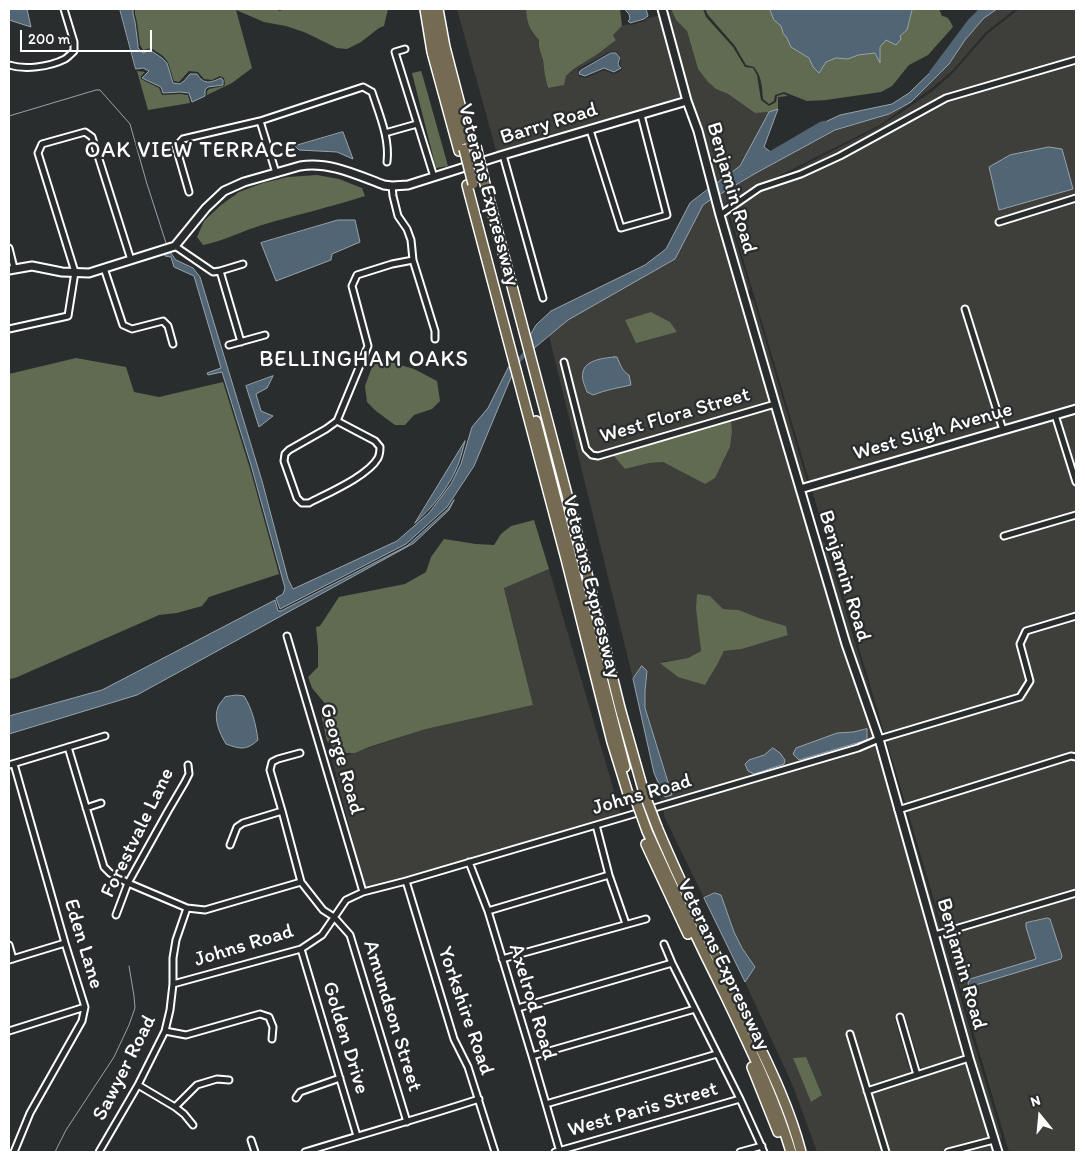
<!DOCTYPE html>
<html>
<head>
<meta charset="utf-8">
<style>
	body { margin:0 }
	#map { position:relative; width:1085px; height:1161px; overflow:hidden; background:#2a2d2e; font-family:Itim,sans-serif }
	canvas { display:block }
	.frame { position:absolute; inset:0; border:10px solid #fff; pointer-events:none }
	.north { position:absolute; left:1015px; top:1091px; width:50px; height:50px; -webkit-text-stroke:4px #2a2d2e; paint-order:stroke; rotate:343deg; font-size:14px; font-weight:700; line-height:20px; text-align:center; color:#fff }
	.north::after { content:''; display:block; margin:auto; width:18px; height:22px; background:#fff; clip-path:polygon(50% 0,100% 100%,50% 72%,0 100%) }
	.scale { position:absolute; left:20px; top:30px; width:132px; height:22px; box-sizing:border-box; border:2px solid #fff; border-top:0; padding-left:6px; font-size:15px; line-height:18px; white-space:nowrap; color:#fff; -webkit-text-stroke:4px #2a2d2e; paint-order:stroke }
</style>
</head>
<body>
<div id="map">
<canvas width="1085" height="1161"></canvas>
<div class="frame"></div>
<div class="north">N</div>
<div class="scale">200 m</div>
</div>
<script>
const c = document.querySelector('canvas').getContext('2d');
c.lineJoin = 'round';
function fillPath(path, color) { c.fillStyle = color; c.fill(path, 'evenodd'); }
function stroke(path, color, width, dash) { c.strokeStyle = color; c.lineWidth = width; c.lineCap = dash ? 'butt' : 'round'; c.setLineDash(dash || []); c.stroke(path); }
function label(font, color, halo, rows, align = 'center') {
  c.font = font + ' Itim,sans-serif'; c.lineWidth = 4.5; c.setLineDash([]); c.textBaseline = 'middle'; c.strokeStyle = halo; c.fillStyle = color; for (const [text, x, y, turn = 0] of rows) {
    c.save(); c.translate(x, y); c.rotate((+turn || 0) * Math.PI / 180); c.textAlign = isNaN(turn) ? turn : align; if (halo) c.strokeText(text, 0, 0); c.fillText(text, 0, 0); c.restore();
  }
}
fillPath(new Path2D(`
	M457 9H526L527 17 532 33 539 40V46L542 57 546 81 548 88 563 85 566 76 616 39 613 35 622 26 627 24 631 25 645 21 648 18 661 15 684 99 561 134 497 154ZM611 51 617 52 621 58 620 63 622 69 619 72 614 74 604 70 586 78 578 76V69Z
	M997 9H1015L985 33 953 70 932 88 880 125 765 183 757 186 750 191 726 203 725 205 726 207 721 211 717 196 756 173 835 130 889 114 949 64 965 40 984 18Z
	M1019 9H1076V1152H1009L727 205 881 126 934 90 954 72 987 34Z
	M672 11 676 20 687 31 698 69 708 82 716 89 728 94 755 113 770 112H769L740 166 714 185 665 13Z
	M713 198 772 402 597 453H593L588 448 566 359 562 360 584 450 590 457 597 459 620 452 625 469 649 463 663 462 705 484 723 463 730 447 732 432 731 420 773 407 876 738 860 745 661 803 654 773 665 797 672 794 645 708V691L647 671 642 666 633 679 549 336 568 320 675 259 703 204ZM617 357 620 366 625 373 618 389 604 391 593 395 600 359 603 358ZM710 596 722 609 739 610 759 618 786 626 788 634 742 649 724 651 717 665 705 685 661 662 688 658 701 651 699 630ZM853 732 800 760 794 754 796 748 837 733ZM764 755 784 764 754 774 749 760Z
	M727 213 750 288 747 296 754 301 808 484 801 486 722 216Z
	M816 535 825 543 883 735 880 736 848 643Z
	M549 569 621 815 405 878 365 889 336 774 332 760 426 729 533 705 504 587Z
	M877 743 895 809 966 1057 922 1071 904 1013 894 1016 911 1074 869 1088 851 1031 847 1032 884 1152H817L793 1086 745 982 755 967 742 948 734 932 721 895 715 893 704 898 664 816 663 808 862 750ZM793 1058 822 1094 811 1102Z
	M905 810 941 930 936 932 901 811Z
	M942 935 1002 1138 996 1140 938 937Z
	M967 1062 991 1138 938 1152H889L870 1092Z
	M992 1143 995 1152H957L970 1148Z`), '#3e3e3a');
fillPath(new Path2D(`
	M135 9H275L280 11 283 9H388L384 26 379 28 361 42 347 49 337 48 304 32 286 26 264 22 236 10 252 68 232 83 207 95V91L209 89 224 86 225 84 224 78 220 76 212 80 204 79 198 72 189 71 179 82 174 81 168 62 163 56 151 48 143 50 140 45 137 22 135 14Z
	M526 9H620L622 26 613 35 616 40 599 53 574 69 566 76 564 85 548 88C545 79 544 69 543 60 541 53 538 47 539 40 529 30 527 22 526 9Z
	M671 9H703L706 17 733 47 745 67 753 68 757 75 761 100 769 106 776 102 777 96 784 94 788 96 778 97V109L770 112 755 113 728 94 716 89 708 82 698 69 687 31 676 20Z
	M705 9H939L942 16C949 17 950 21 953 27L928 55 909 65 892 86 881 92 826 100 807 101 784 92 775 95 774 101 769 104 763 99C762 87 762 77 754 67L746 65 735 46 708 15Z
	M137 71 145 72 141 76V79L159 88 162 95 180 94 188 95 190 103 148 110Z
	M421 71 423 77 448 166 436 168 412 73Z
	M317 175 339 179 362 188 365 196C331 207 296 215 262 225 242 231 224 241 203 245L197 237 204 221 221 205 239 192 263 183 288 177Z
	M651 312 670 322 677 332 636 343 625 320Z
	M76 358 126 367 134 392 159 397 223 382 251 472 279 574 209 597 202 606 177 613 159 615 15 678 9 679V374Z
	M380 359 414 369 437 381 440 401 432 409 414 415 405 425H395L376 411 367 402 365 386 372 367Z
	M731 420 732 432 730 447 715 478 705 484 663 462 649 463 625 469 614 456 621 452Z
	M534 520 549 569 504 588 533 705 426 729 369 747 355 753H339L327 741 321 714 327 706 312 688 308 677 318 667V647L316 627 320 626 339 597 405 584 426 572 431 557 444 539 476 544 494 545 501 534 511 526Z
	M697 594 710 596 723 609 739 610 759 618 786 626 788 635 742 649 724 651 717 665 705 685 678 677 660 663 688 658 701 651 696 608Z
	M806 1057 822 1095 811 1102 793 1058Z`), '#616b52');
const water = new Path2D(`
	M9 9H27L31 27 9 20Z
	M120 9H133V14L135 22 138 45V48L143 53 150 50 162 58 167 63 173 83 180 84 184 81 190 74H197C204 85 210 83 221 78L223 80V85L208 87 205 90V96L192 102 189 93 180 92 163 93 161 87 142 78 149 71 143 68 136 69Z
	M627 9H646L648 16 644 19 630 23 628 21 630 19 629 14 626 11Z
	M770 9H911L912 10 907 30 900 36 901 39 896 45 886 40 880 47V63L875 53 858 55 848 59 836 58 826 62 819 73 813 67 809 58 791 47 787 38 783 33 781 26 774 20Z
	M981 9H997L984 18 965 40 949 64 911 102 889 114 835 130 756 173 717 196 714 185 740 166 769 112 778 109 764 147 772 153 823 123 840 115 892 104 909 93 939 64Z
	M611 53H616L620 58C618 62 617 65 621 68L614 72 604 68 585 76 579 74 580 71Z
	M343 132 353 159 337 152 299 150 295 146Z
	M1049 147 1062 149 1073 189 999 210 989 167 1010 155Z
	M710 188 713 198 703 205 675 259 568 320 532 350 528 339 536 325 551 311 645 265 666 249 690 203Z
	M338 220H355L360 242 332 254 331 260 276 281 261 243Z
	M170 252 176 260 193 268 200 277 262 481 288 579 293 589 397 541 429 513 451 484 461 464 472 427 488 408 509 366 512 375 474 466 447 507 406 544 280 609 276 598 283 594 285 588 251 465 222 372 208 375 207 373 221 368 194 276 174 267 171 257 165 256 164 253Z
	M614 357H617C620 364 622 371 629 375L631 385C618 388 605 390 593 395L587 392C585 386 581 379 583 372 585 360 604 358 614 357Z
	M273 376 267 388 256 394 261 411 273 416 259 427 246 386Z
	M465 441C463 449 461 457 458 465 449 487 433 507 415 523Z
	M454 500 449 510 414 543 137 695 9 734V716L102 690 275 600 278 611H281L407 546 448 509Z
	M642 666 647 671 645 691V708L672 795 665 797 654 773 633 679Z
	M237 695 244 696C252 708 256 725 258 740 246 751 240 749 226 744 220 734 213 719 218 707 219 704 223 700 225 697Z
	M867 729V740L799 760 793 754 796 748 837 733 853 732Z
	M773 748 780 753 785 760 784 764 754 774 748 771 745 764 749 760 764 755Z
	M715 893 721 895 734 932 742 948 755 967 745 982 704 898Z
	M1048 918 1050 919 1062 956 1061 959 969 987 968 983 970 979 1036 959 1026 927V923Z`);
fillPath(water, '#526575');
stroke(water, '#97a3ac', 1);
stroke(new Path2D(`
	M9 116 96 90H100L130 124 147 184 166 243
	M55 1152 66 1130 114 1057 129 1025 135 1008 134 996 129 966`), '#97a3ac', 1);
stroke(new Path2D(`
	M931 73 970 21 982 9
	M768 155 821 124 825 123
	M514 366 529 349`), '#526575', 4.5);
const street = new Path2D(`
	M405 49 395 52 434 177
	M9 65C25 70 49 67 65 59 68 57 71 54 74 51V42L64 9
	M260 121 276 173
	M590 130 621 228 667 215 641 115
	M385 133 417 124
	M503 155 543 298
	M392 186 393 196 398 216 407 229 411 240 413 260 435 331V339
	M189 192 176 147 183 139 260 121 363 87 372 92C379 114 390 138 387 162
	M720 215 759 188 801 174 840 156 946 98 1076 60
	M999 222 1076 198
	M175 246 213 272 220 271 243 264
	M9 248 14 268
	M104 268 123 325 132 329 163 321 168 326 173 344
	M220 271 241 342
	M965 309 1003 430
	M9 329 68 316 75 272 38 153 42 144 85 132 92 137 131 260
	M229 345 265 335
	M564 362 586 449 592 455 598 456 775 404
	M1055 415 1076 482
	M337 421 375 441 380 447C380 451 380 454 378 458 368 476 328 493 309 503H302L297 498 284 461 285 454 289 450 326 429Z
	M337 421 368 346 352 286 357 275 392 264 413 260
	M1004 536 1076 515
	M287 636 363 892
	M68 747 104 867 110 873 128 883 187 908 205 910 301 882
	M300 753 278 759 272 762 270 770 282 811 301 882 323 910 334 917 350 935 407 1122
	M9 765 105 736
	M86 808 101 803
	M898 810 1071 756 1076 757
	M596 825 609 875 626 924
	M230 845 237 827 243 823 282 811
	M469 862 488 911 532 1056 560 1152
	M406 881 454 1039 468 1067 495 1152
	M488 911 609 875
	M116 915 128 883 168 811 185 782 189 774 188 765
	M935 935 1076 893
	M664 944 672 963 740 1099 764 1152
	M9 945 13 959
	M301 949 357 1136
	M502 959 646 919
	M9 960 65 943
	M173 984 301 949 322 935 346 900 363 892 406 881 858 748 879 739 1020 697 1030 681 1020 644 1026 631 1076 616
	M518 1008 672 963
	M900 1017 917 1075
	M9 1031 85 1007
	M165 1031 186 1035 260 1014 269 1017 273 1027 272 1039
	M850 1034 886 1152
	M532 1056 695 1009
	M138 1085 175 1107 184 1114 193 1125
	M867 1091 969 1058
	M296 1098 300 1092 340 1078
	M546 1104 717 1054
	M175 1107 197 1085 217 1079 229 1080
	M251 1140 255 1152
	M14 1152 30 1113 82 1021 85 1007 65 943 14 764
	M99 1152 138 1085 165 1031 170 1010 173 984V958L176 940 187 908
	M305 1152C363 1134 421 1118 479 1099
	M555 1152 740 1099
	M740 1152 762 1146
	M948 1152 994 1140`);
const secondary = new Path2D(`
	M662 9 687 101 698 131 720 215 775 404 846 644 879 739 969 1058 998 1152
	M9 270 32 266 62 272 89 273 175 246 206 208 224 191 244 182 300 166C329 161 357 175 384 185L392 186 408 185 503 155 687 101
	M800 489 1076 409`);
const highway = new Path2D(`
	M425 9 432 52 459 151
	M431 9 438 51 462 140
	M438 9 445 47 471 147
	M484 180 575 525 620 708 644 793
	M467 185 566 559 612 742 629 797
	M536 421 625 767
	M657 827C684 892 716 955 746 1018 767 1062 789 1105 801 1152
	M647 831C672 886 698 941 725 995 750 1048 774 1096 791 1152
	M646 844 688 934
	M752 1067 778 1132`);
stroke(street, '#fff', 9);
stroke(secondary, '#fff', 11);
stroke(highway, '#fff', 12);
stroke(street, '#2a2d2e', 5);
stroke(secondary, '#2a2d2e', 7);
stroke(highway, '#746b52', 9);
const highwayBridge = new Path2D(`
	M476 146 484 180
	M464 149 473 184
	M644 793 657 827
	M634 795 647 831`);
stroke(highwayBridge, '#fff', 12, []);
stroke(highwayBridge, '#746b52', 9);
label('21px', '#fff', '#2a2d2e', [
	["Barry Road",549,124,-17],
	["Benjamin Road",731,188,74],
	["Veterans Expressway",488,195,75],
	["West Flora Street",675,416,-16],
	["West Sligh Avenue",933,432,-16],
	["Benjamin Road",844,576,73],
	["Veterans Expressway",591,587,76],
	["George Road",341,759,74],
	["Johns Road",642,795,-16],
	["Forestvale Lane",138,833,-64],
	["Eden Lane",83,944,73],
	["Johns Road",244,946,-17],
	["Benjamin Road",961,964,74],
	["Veterans Expressway",723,965,64],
	["Axelrod Road",532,1002,73],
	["Yorkshire Road",465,1011,71],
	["Amundson Street",392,1016,73],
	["Golden Drive",345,1038,73],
	["Sawyer Road",125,1068,-63],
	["West Paris Street",643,1110,-16]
]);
c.letterSpacing = '1px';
label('22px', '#fff', '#2a2d2e', [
	["OAK VIEW TERRACE",191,151],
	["BELLINGHAM OAKS",364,360]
]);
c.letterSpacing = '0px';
</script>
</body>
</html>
